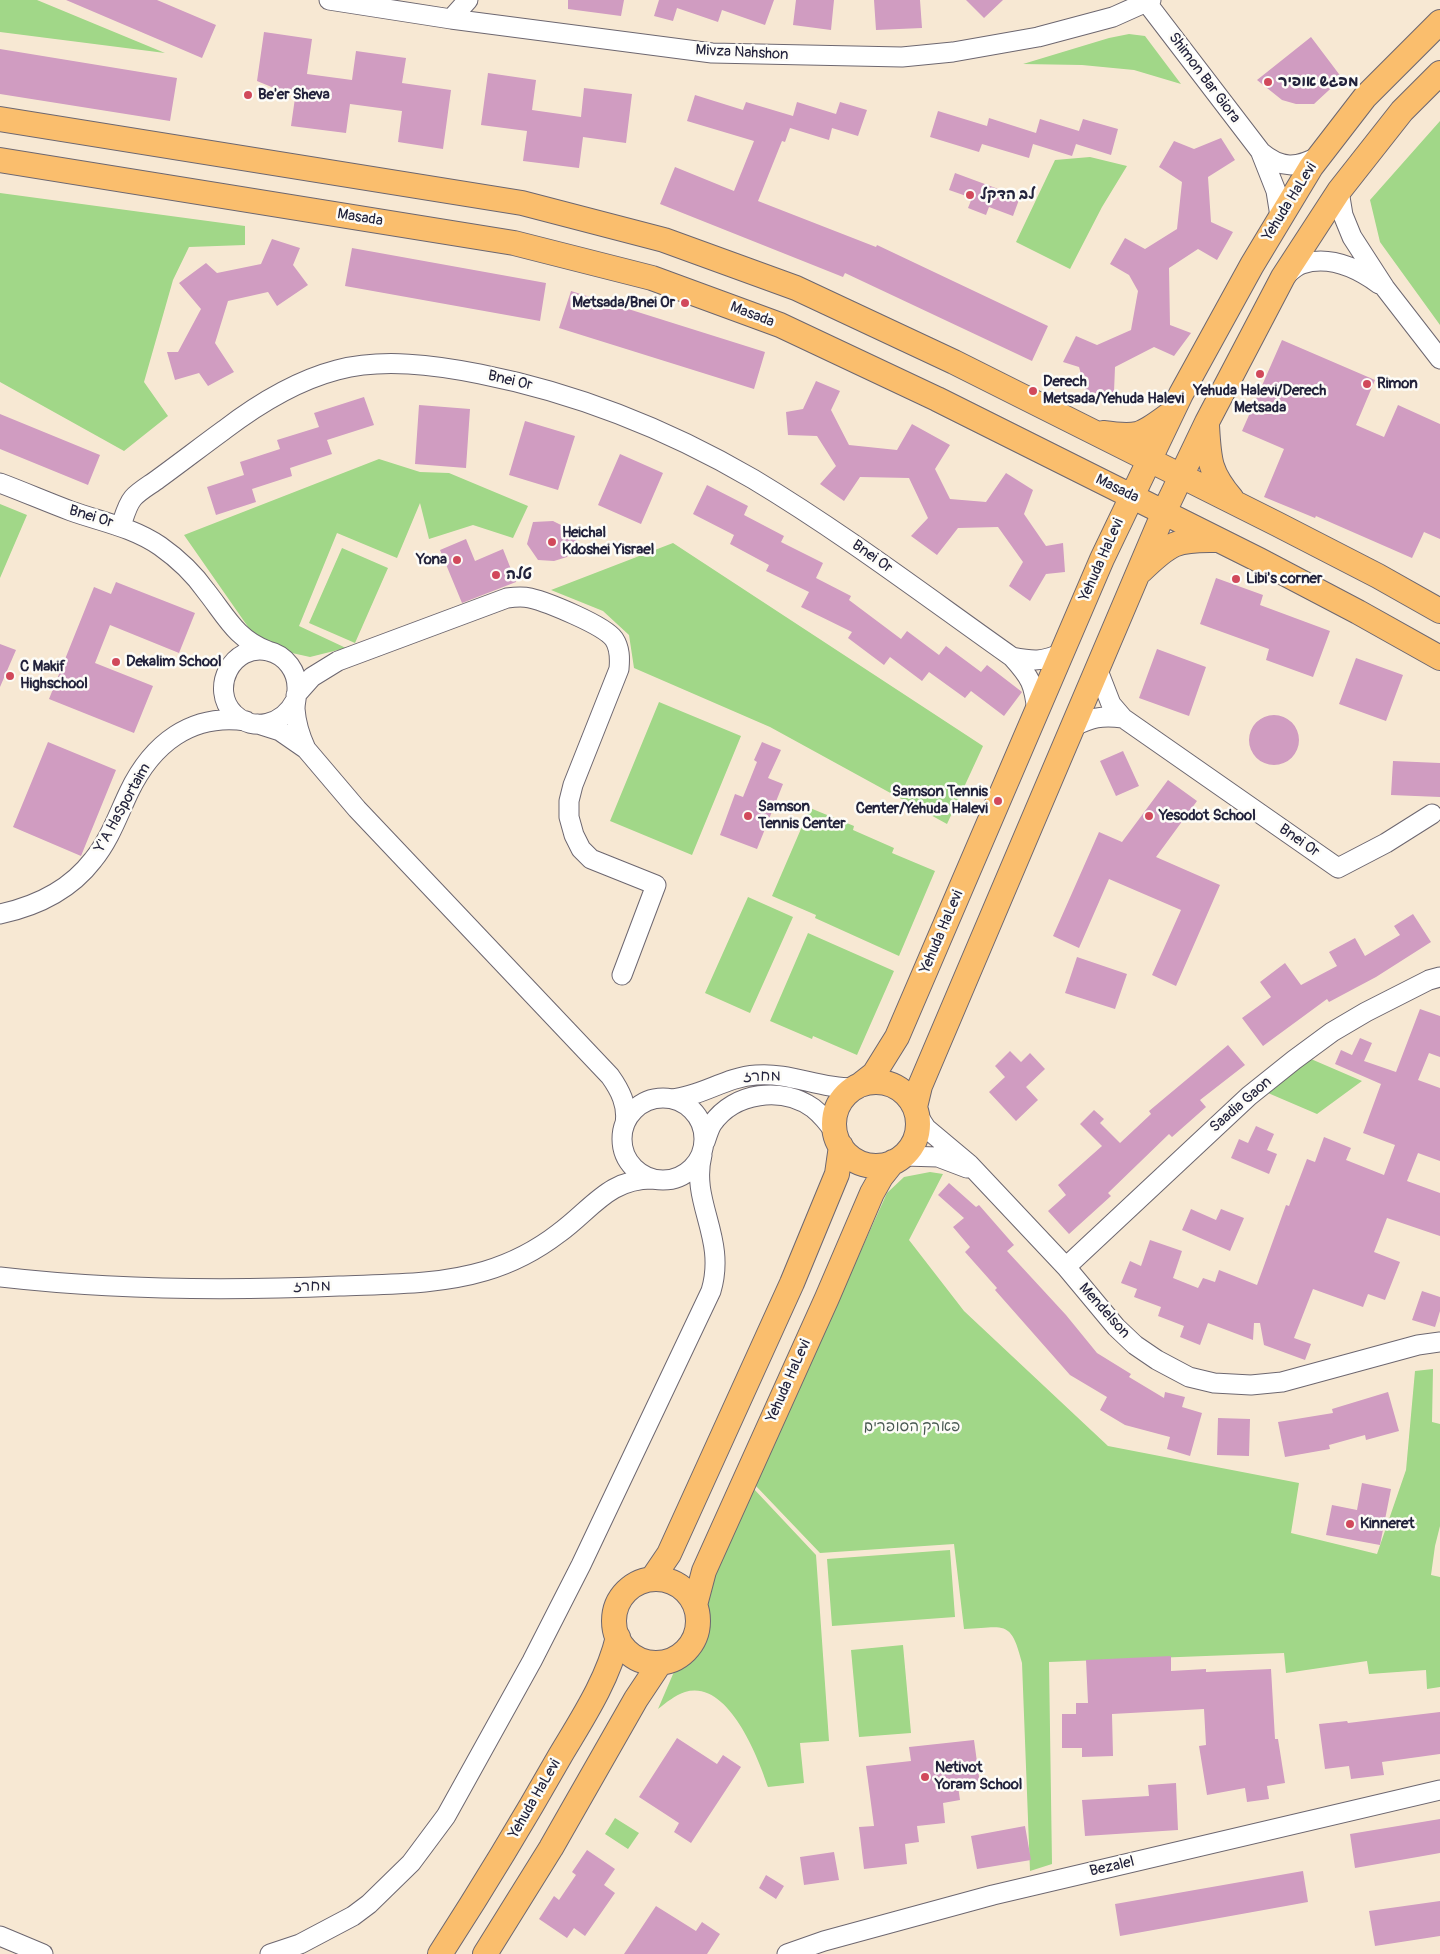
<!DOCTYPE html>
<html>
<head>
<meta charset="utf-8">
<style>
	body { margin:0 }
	canvas { display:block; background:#f7e8d3 }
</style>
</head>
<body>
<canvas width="1440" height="1954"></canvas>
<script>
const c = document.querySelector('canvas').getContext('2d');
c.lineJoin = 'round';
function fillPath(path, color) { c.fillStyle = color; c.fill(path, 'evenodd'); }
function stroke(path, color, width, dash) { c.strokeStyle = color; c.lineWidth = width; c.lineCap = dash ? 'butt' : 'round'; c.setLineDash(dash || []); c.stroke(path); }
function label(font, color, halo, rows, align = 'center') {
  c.font = font + ' Pangolin,"Playpen Sans Hebrew",sans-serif'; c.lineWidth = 5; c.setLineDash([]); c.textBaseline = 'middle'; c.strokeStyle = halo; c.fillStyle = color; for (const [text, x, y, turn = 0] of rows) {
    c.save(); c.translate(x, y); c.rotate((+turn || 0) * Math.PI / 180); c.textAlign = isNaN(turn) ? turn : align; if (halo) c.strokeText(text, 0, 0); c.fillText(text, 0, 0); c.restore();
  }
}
fillPath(new Path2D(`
	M0 0H37L165 53 0 32Z
	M1129 34 1145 36 1181 84 1134 70 1082 65 1023 64 1109 38Z
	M1440 121V325L1380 242 1370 200Z
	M1090 157 1127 166 1102 207 1070 269 1016 242 1055 160Z
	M0 193 245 226V245L189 247 173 280 144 382 168 416 124 451 0 382Z
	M379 459 420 472 449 473 528 506 513 538 473 525 429 539 420 503 397 558 337 533 299 626 346 648 310 657 283 651 253 634 184 535Z
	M0 504 27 515 0 578Z
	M673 543 983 746 947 824 770 727 634 668 629 635 603 611 551 590Z
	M342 548 388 568 355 643 309 623Z
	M659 702 741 736 692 855 610 821Z
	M810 808 854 826 853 830 894 848 892 853 935 871 899 956 815 918 816 915 772 896Z
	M748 897 793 917 750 1013 705 993Z
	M808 933 894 971 857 1055 813 1036 812 1039 770 1021Z
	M1311 1059 1362 1081 1317 1114 1268 1093Z
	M930 1172 943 1174 909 1240 964 1311 1108 1446 1299 1483 1291 1533 1377 1554 1406 1470 1415 1371 1433 1369 1432 1422 1440 1424V1526L1435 1546 1431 1575 1440 1577V1687L1427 1689 1426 1670 1369 1674 1367 1661 1286 1673 1284 1653 1049 1662 1052 1864 1030 1871 1022 1663C1011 1619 1005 1627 964 1629L954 1544 820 1553 755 1485 887 1193 904 1177Z
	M753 1488 816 1555 829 1741 800 1743 804 1783 768 1787C758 1757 728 1679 685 1692 674 1696 667 1702 658 1709Z
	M950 1550 955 1617 832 1626 827 1559Z
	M903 1645 911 1733 859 1737 851 1650Z
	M615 1818 639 1833 628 1849 605 1834Z`), '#a1d788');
fillPath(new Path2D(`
	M66 0H157L216 25 202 58Z
	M568 0H624L621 16 568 9Z
	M659 0H774L765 25 722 10 718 22 677 8 673 21 654 16Z
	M796 0H834L831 30 793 25Z
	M874 0H920L922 28 876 30Z
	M966 0H1003L984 18Z
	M264 32 312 39 307 74 352 80 356 51 406 58 402 83 451 90 443 149 398 142 402 111 350 104 346 133 291 126 296 91 274 88 257 81Z
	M1311 37 1342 78 1314 104H1296L1282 100 1257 80Z
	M0 49 177 78 170 121 0 94Z
	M488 73 536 80 532 110 581 117 584 88 632 94 626 143 583 137 579 168 523 161 527 131 481 125Z
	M695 95 743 110 746 102 793 116 797 102 836 114 840 102 867 110 858 136 832 128 829 140 790 128 785 142 782 141 758 201 876 247 877 245 1048 326 1032 361 845 273 843 277 660 204 675 167 734 191 754 141 687 121Z
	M938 111 987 126 989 118 1036 133 1040 119 1079 131 1083 119 1118 129 1111 155 1076 144 1072 156 1033 144 1029 158 982 144 979 152 930 137Z
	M1221 138 1235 160 1208 177 1211 222 1233 232 1217 260 1198 249 1169 268 1170 325 1191 333 1174 356 1154 347 1115 367 1114 392 1087 394 1079 367 1063 362 1076 336 1097 345 1131 330 1138 291 1129 275 1110 264 1125 238 1145 249 1177 229 1182 182 1159 167 1174 141 1194 149Z
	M955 173 1020 197 1013 216 989 207 986 215 968 208 972 198 949 190Z
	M272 239 300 248 293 265 308 285 277 306 268 292 228 301 215 343 234 372 208 386 199 373 175 380 167 352H178L201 309 179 283 206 263 217 273 261 264Z
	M352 248 546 283 540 321 345 286Z
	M571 291 765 352 754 389 559 328Z
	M1282 340 1375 380 1356 425 1384 437 1398 405 1440 424V539L1424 532 1412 558 1316 516 1315 518 1264 497 1284 449 1242 431Z
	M816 381 840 391 831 410 849 445 897 450 912 424 950 445 935 469 950 499 986 502 1006 473 1033 490 1024 514 1046 546 1063 543 1065 572 1046 574 1030 601 1009 586 1023 562 998 527 958 528 937 555 911 536 928 518 909 478 860 477 844 501 820 484 836 466 817 436 788 435 786 412 803 409Z
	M364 397 374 425 327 440 332 454 290 468 292 476 252 489 256 502 216 515 207 487 244 475 240 462 280 449 277 440 319 427 314 413Z
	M419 405 470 409 466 468 415 464Z
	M0 414 100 455 88 485 0 449Z
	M525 421 575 436 558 490 509 475Z
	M620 454 663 473 641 524 598 505Z
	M707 485 748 506 744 515 784 536 781 542 823 563 816 578 851 596 849 600 901 639 907 631 939 655 946 646 981 672 987 665 1022 692 1004 716 971 691 965 698 929 672 922 681 890 657 884 665 848 638 852 632 801 607 809 592 766 571 769 565 730 544 734 535 693 514Z
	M553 521 567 528 577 540 567 557 554 561 538 560 527 544 533 522Z
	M466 539 475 561 503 549 516 582 462 603 440 550Z
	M1216 578 1263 595 1260 605 1330 631 1313 677 1266 660 1269 649 1200 624Z
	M116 582 195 613 179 653 110 625 95 663 153 686 134 733 49 699 94 587 111 594Z
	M0 644 16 650 0 687Z
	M1157 649 1206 667 1189 716 1139 698Z
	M1356 658 1403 675 1386 721 1339 704Z
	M1249 740a25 25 0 1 1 50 0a25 25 0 1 1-50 0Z
	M48 742 116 770 81 856 13 827Z
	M762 742 781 750 768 778 783 784 757 849 720 835 735 794 743 797 757 762 754 760Z
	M1123 751 1139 786 1116 796 1100 761Z
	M1393 761 1440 763V797L1391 795Z
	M1168 780 1197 801 1156 857 1220 885 1176 986 1152 975 1181 910 1109 879 1079 948 1053 936 1099 832 1122 842Z
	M1413 914 1431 942 1376 977 1329 1002 1327 999 1263 1046 1242 1018 1271 997 1260 982 1285 963 1301 985 1337 966 1329 952 1355 938 1365 956 1400 935 1394 926Z
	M1077 957 1127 974 1115 1009 1065 993Z
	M1420 1009 1440 1016V1057L1429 1053 1418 1080 1440 1088V1161L1418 1153 1407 1181 1440 1193V1236L1387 1218 1374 1252 1400 1262 1385 1300 1368 1294 1363 1307 1313 1289 1294 1338 1311 1344 1305 1360 1264 1345 1260 1323H1254L1253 1340 1208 1323 1200 1345 1180 1337 1184 1326 1158 1316 1161 1307 1134 1297 1137 1289 1121 1283 1130 1261 1141 1266 1150 1240 1182 1251 1173 1278 1198 1288 1203 1278 1215 1282 1219 1270 1257 1285 1286 1205 1289 1206 1307 1159 1315 1162 1324 1137 1351 1148 1346 1160 1384 1175 1395 1145 1363 1133 1381 1084 1335 1064 1341 1050 1352 1055 1360 1038 1372 1043 1364 1061 1396 1072Z
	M1228 1045 1245 1065 1200 1100 1206 1107 1172 1137 1169 1134 1108 1193 1111 1196 1069 1234 1048 1211 1066 1195 1058 1185 1102 1146 1080 1124 1094 1110 1104 1119 1100 1123 1120 1143 1151 1114 1149 1111Z
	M1010 1051 1021 1062 1030 1053 1045 1069 1026 1087 1038 1100 1016 1121 989 1092 1005 1077 995 1066Z
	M1256 1126 1274 1134 1267 1150 1277 1154 1269 1174 1231 1158 1239 1139 1248 1143Z
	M949 1183 976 1207 979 1205 1014 1245 1007 1251 1066 1315 1097 1353 1131 1374 1129 1377 1164 1398 1165 1392 1185 1397 1182 1407 1202 1413 1190 1456 1167 1449 1170 1437 1125 1425 1100 1410 1107 1397 1070 1375 995 1290 997 1288 965 1252 970 1247 953 1227 964 1218 938 1195Z
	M1191 1209 1216 1220 1221 1209 1244 1218 1230 1251 1182 1230Z
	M1422 1291 1440 1297V1311L1435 1327 1412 1320Z
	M1388 1392 1399 1431 1366 1440 1365 1435 1329 1445 1330 1449 1285 1457 1278 1422 1333 1413 1332 1409Z
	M1218 1418 1250 1419 1249 1456 1217 1455Z
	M1362 1483 1391 1489 1380 1545 1326 1535 1332 1505 1357 1510Z
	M1171 1656V1671L1206 1669V1672L1271 1669 1275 1739H1278L1285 1783 1267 1786 1269 1799 1247 1802 1245 1788 1207 1795 1199 1746 1206 1745 1204 1709 1112 1714 1113 1756 1082 1757V1748H1062V1714H1076V1703H1088L1086 1660Z
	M1440 1712V1754L1382 1762 1384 1775 1351 1779 1349 1766 1325 1769 1319 1724 1347 1721 1348 1723Z
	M677 1738 717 1764 723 1755 741 1767 691 1843 674 1832 679 1823 639 1797Z
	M974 1740 980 1784 958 1786 960 1800 943 1803 945 1823 917 1826 919 1842 905 1844 907 1864 864 1869 859 1827 874 1826 866 1766 911 1761 909 1747Z
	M1176 1783 1178 1830 1085 1836 1082 1800 1149 1796 1148 1785Z
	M1440 1819V1853L1355 1868 1350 1834Z
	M1025 1826 1031 1860 977 1869 971 1836Z
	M587 1850 615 1869 604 1885 615 1893 585 1936 574 1928 567 1938 539 1919 554 1896 559 1900 576 1875 572 1872Z
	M834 1852 839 1880 804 1885 800 1857Z
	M1303 1871 1308 1902 1120 1936 1115 1904Z
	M766 1875 784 1886 776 1899 759 1888Z
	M1440 1901V1936L1375 1946 1369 1911Z
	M656 1906 696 1931 702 1922 720 1934 707 1954H624Z`), '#d09cc1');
const minor = new Path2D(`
	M329 0 451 19 712 53 902 57 953 52 1038 37 1113 17 1151 0
	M1147 3 1261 152C1281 169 1297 168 1319 156
	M451 19 468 0
	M1261 153 1276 191 1280 216
	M1339 191 1343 215 1352 237 1385 288 1440 359
	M1286 275C1291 271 1296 266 1302 264 1330 255 1357 268 1379 284
	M0 483C24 492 47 502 71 511 102 522 132 527 160 546 177 558 194 574 206 591 226 616 236 639 268 651
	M121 526C124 517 127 505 133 498 139 491 150 485 158 479 180 463 202 446 224 430 258 404 295 381 337 370 382 358 435 365 480 374 576 393 669 430 753 479 843 533 927 597 1012 657 1031 678 1034 684 1037 712
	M1012 657C1033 661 1042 662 1062 653
	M1097 668 1111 704 1123 718 1338 868 1386 843 1432 814
	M296 695 312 677 338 661 507 598C514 597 522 596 530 598 547 602 604 625 614 639 620 648 620 658 619 669L573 785 569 801V817L574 835 581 849 591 859 656 885 622 975
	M295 701C283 724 254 733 234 714 209 689 232 643 268 651 286 655 298 672 297 690 297 697 295 702 295 709 296 723 300 736 306 749
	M258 724 280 731 306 749 357 809 610 1076C620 1090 628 1105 625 1124
	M1072 727C1092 718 1100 715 1123 718
	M0 914C37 906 70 890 93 860 110 839 118 815 129 792 152 744 191 713 246 721
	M622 1139a41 41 0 1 1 82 0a41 41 0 1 1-82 0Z
	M672 1099C702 1096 726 1077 756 1075 790 1072 820 1089 854 1088
	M917 1114 926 1128 969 1164 1066 1267 1116 1327 1135 1345 1157 1360 1189 1377 1214 1383 1251 1385 1282 1382 1418 1345 1440 1342
	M705 1142C707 1136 709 1129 712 1124 734 1092 782 1086 813 1108 822 1115 829 1124 836 1134
	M904 1156 938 1157 967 1168
	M1066 1267 1249 1096 1294 1060 1332 1032 1366 1012 1429 980 1440 977
	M0 1277C113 1290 226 1291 339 1286 388 1284 438 1285 485 1271 512 1263 537 1250 559 1233 592 1209 609 1178 654 1179
	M0 1936 43 1954
	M270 1954 300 1944 353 1916 369 1904 411 1863 446 1816 532 1661 581 1565 711 1291C727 1237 690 1203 702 1155
	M787 1954 824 1941 993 1895 1440 1790`);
const major = new Path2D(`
	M0 119 522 203 664 240 796 288 954 362 1277 524 1378 576 1440 611
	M0 160 514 243 652 278 780 325 937 399 1259 560 1358 612 1440 658
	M1207 425C1209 460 1209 472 1232 499
	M1103 433C1140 438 1141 435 1170 414
	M1141 571C1170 543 1176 539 1217 540
	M834 1124a42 42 0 1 1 84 0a42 42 0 1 1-84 0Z
	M860 1085 874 1074 897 1037 1102 559 1181 394 1252 265 1311 167 1365 97 1440 22
	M915 1107 920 1086 1164 512 1207 422 1283 277 1339 191 1402 111 1440 73
	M652 1579 669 1554 792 1283 837 1174 841 1146
	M614 1621a42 42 0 1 1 84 0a42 42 0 1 1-84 0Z
	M695 1605 704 1571 827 1298 872 1193 881 1177 893 1162
	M440 1954C482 1889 522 1823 560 1756 582 1719 608 1680 618 1637
	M485 1954 551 1848 636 1699 660 1663`);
stroke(minor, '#6d6770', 21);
stroke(major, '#6d6770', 26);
stroke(minor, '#fff', 19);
stroke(major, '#fabe6d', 24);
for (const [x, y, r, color] of [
	[1268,82,5,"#d1495b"],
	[248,95,5,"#d1495b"],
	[970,195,5,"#d1495b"],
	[685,303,5,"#d1495b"],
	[1260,374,5,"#d1495b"],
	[1367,384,5,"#d1495b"],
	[1033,391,5,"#d1495b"],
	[552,542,5,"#d1495b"],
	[457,560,5,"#d1495b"],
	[496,575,5,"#d1495b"],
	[1236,579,5,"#d1495b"],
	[116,662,5,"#d1495b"],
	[10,676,5,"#d1495b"],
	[998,801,5,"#d1495b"],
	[748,816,5,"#d1495b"],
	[1149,816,5,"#d1495b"],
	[1350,1524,5,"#d1495b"],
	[925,1777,5,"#d1495b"]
]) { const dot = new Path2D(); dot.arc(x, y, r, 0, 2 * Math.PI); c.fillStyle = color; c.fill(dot); stroke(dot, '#fdfcf7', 2); }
label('15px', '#22223b', '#fdfcf7', [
	["Mivza Nahshon",742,53,3],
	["Shimon Bar Giora",1204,78,53],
	["Yehuda HaLevi",1290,202,-58],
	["Masada",360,218,9],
	["Masada",752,315,21],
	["Bnei Or",510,381,13],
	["Masada",1117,489,26],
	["Bnei Or",91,517,17],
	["Bnei Or",872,557,35],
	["Yehuda HaLevi",1102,560,-66],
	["Y'A HaSportaim",123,808,-61],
	["Bnei Or",1299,841,35],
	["Yehuda HaLevi",942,932,-67],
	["מחרז",762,1077,-2],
	["Saadia Gaon",1241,1105,-41],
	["מחרז",312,1287,-2],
	["Mendelson",1104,1311,48],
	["Yehuda HaLevi",789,1381,-66],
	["Yehuda HaLevi",535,1799,-60],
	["Bezalel",1112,1867,-13]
]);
label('bold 15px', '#22223b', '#fdfcf7', [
	["מפגש אופיר",1278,82],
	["Be'er Sheva",258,95],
	["לב הדקל",980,195],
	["Metsada/Bnei Or",675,303,"right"],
	["Derech",1043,382],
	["Metsada/Yehuda Halevi",1043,399],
	["Rimon",1377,384],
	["Yehuda Halevi/Derech",1260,391,"center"],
	["Metsada",1260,408,"center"],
	["Heichal",562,533],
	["Kdoshei Yisrael",562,550],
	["Yona",447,560,"right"],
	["טלה",506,575],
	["Libi's corner",1246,579],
	["Dekalim School",126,662],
	["C Makif",20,667],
	["Highschool",20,684],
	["Samson Tennis",988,792,"right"],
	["Center/Yehuda Halevi",988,809,"right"],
	["Samson",758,807],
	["Tennis Center",758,824],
	["Yesodot School",1159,816],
	["Kinneret",1360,1524],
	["Netivot",935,1768],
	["Yoram School",935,1785]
], 'left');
label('15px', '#485852', '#fdfcf7', [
	["פארק הסופרים",912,1427]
]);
</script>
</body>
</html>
